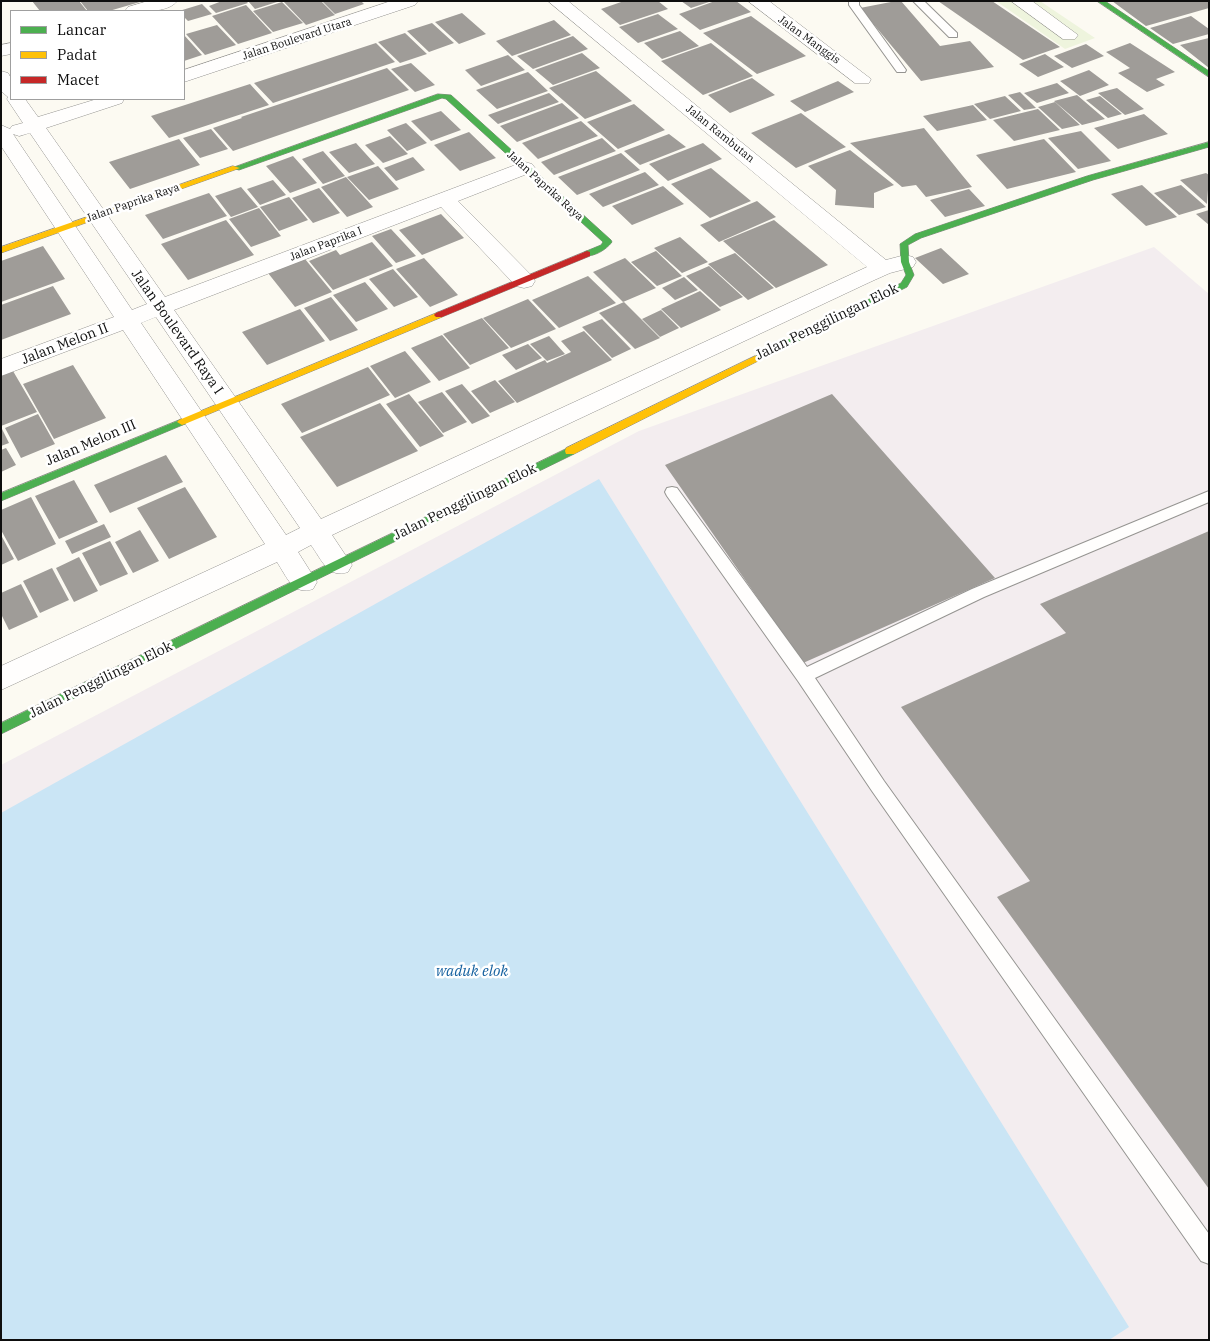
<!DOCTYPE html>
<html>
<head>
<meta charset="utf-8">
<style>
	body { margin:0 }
	#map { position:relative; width:1210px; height:1341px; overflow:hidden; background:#fcfaf2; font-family:"IBM Plex Serif",serif }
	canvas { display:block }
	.frame { position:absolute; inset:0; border:2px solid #0e0e0e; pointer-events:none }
	.legend { position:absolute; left:10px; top:10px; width:175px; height:90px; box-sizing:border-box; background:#fff; border:1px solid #9f9f9f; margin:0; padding:6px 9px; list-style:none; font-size:15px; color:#0e0e0e }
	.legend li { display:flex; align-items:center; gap:10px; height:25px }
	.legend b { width:25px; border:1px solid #9f9f9f }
</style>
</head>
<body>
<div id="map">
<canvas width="1210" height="1341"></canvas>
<div class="frame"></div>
<ul class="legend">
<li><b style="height:6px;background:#4caf50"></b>Lancar</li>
<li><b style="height:6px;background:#ffc107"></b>Padat</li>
<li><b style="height:6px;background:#c62828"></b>Macet</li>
</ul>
</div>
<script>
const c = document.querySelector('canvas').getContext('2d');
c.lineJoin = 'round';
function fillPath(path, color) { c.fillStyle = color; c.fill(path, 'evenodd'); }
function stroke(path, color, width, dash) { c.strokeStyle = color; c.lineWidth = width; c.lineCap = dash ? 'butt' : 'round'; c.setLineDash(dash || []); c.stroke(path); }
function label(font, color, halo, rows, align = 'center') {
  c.font = font + ' "IBM Plex Serif",serif'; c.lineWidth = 5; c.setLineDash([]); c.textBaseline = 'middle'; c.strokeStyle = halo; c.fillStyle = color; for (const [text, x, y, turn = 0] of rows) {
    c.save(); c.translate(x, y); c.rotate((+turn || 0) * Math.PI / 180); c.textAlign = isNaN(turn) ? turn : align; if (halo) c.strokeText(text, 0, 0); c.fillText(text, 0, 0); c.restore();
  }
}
fillPath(new Path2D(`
	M1154 247 1209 294V1340H1V765L639 431Z`), '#f3edef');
fillPath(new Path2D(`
	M996 1H1040L1095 38 1065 49Z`), '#eef4dd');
fillPath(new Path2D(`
	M599 479 1129 1327 1109 1340H1V813Z`), '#cae5f5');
fillPath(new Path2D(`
	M32 1H79L87 11H40Z
	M80 1H140V2L109 11H88Z
	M222 1H246L248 3 216 13 209 6Z
	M248 1H277V2L255 9Z
	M283 1H321L335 15 306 25Z
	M322 1H361L364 4 335 14Z
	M624 1H658L668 9 620 25 601 9Z
	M681 1H709V2L691 8Z
	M715 1H736L751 12 700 30 679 14Z
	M896 1H901L940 46 970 41 994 67 921 81 860 8Z
	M938 1H992L1060 47 1023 60Z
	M1112 1H1209V8L1146 26Z
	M282 2 303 23 273 32 253 11Z
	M202 4 212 14 188 21 184 17V11H179Z
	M246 5 272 33 238 44 212 16Z
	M462 13 486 34 459 44 435 22Z
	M658 14 678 29 638 43 619 27Z
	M751 16 806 56 757 74 703 33Z
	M1191 16 1209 29V34L1173 44 1150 28Z
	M554 20 571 35 512 56 496 41Z
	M432 23 454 43 429 52 407 31Z
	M217 25 236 45 205 55 186 34Z
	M680 31 699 46 662 59 644 43Z
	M405 33 427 54 400 63 378 42Z
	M184 35 202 55 184 61Z
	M573 36 588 49 533 69 517 56Z
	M1209 38V68L1180 45Z
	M376 43 395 62 273 103 254 83Z
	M711 43 753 76 703 95 661 61Z
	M1130 43 1175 72 1156 79 1165 85 1147 92 1118 73 1130 68 1106 52Z
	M1086 44 1104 56 1072 68 1054 56Z
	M582 53 600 68 553 85 535 70Z
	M1045 54 1064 67 1038 77 1019 64Z
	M508 55 525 70 481 86 465 70Z
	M411 63 435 85 415 92 391 69Z
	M387 68 409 90 233 151 213 128 242 118 241 117Z
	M1089 70 1109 85 1080 96 1060 81Z
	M596 71 632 101 585 119 549 88Z
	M528 72 548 91 497 109 476 90Z
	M752 78 775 95 730 113 708 95Z
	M838 81 854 92 805 112 790 101Z
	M1057 83 1069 93 1037 103 1024 93Z
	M250 84 269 105 169 138 151 116Z
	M1117 88 1144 109 1125 115 1098 93Z
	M1020 92 1036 108 1024 110 1008 95Z
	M549 93 559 102 498 124 488 115Z
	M1077 95 1105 119 1082 125 1054 101Z
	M1005 96 1021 111 990 119 974 104Z
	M1100 96 1122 114 1108 118 1086 100Z
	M1055 102 1080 125 1062 129 1038 107Z
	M562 103 579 118 517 142 500 126Z
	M634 104 665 130 618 149 587 122Z
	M973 105 987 120 937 131 923 116Z
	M1038 109 1060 130 1014 141 993 120Z
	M441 111 461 130 431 141 411 121Z
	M801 113 846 147 796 168 751 133Z
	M1144 114 1168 134 1118 149 1094 128Z
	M581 121 598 136 538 159 522 143Z
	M406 123 427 143 407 151 387 130Z
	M924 128 962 175 972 187 926 197 916 185 902 187 850 143Z
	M211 129 228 149 200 158 183 138Z
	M1081 131 1111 161 1078 169 1048 138Z
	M469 132 496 158 460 171 434 145Z
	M669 134 686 147 640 165 624 151Z
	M390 136 408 154 383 163 365 145Z
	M602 138 616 151 554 175 541 162Z
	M179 139 200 165 130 189 109 162Z
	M1044 139 1076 172 1007 189 976 155Z
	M356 143 375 164 349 173 329 152Z
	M703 143 722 159 668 181 649 164Z
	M850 150 894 185 874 193V208L835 205 836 190 808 166Z
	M323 151 345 176 323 184 302 159Z
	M621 153 640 170 577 195 558 177Z
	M293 156 317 183 290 193 266 166Z
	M413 157 425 170 396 181 384 168Z
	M378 166 399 189 369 200 347 177Z
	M711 168 751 201 710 218 671 184Z
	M645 172 659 185 603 207 589 194Z
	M1206 173 1209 175 1207 204 1180 180Z
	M346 177 373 207 347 217 321 187Z
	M273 180 286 195 260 205 247 189Z
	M1142 185 1177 217 1146 226 1111 194Z
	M1181 185 1206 207 1179 215 1154 193Z
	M663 186 684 204 632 225 612 206Z
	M241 187 258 207 231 217 215 196Z
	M319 188 340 213 313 223 292 198Z
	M969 189 985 206 945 217 930 200Z
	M209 193 227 216 163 239 145 215Z
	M289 197 308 220 279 231 260 207Z
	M757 201 776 217 719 242 700 225Z
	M259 208 281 236 251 247 229 219Z
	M1209 210V225L1196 214Z
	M441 214 464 238 422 255 399 230Z
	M226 220 254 255 188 280 161 244Z
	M774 220 828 265 776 288 723 241Z
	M391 229 416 256 396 263 372 236Z
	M680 237 708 262 682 273 654 248Z
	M372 242 393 266 333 290 309 261 336 250 340 255Z
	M43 246 65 279 1 302V261Z
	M941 248 969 274 943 284 915 258Z
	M656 251 682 276 657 286 631 262Z
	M735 253 774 288 748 300 708 264Z
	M424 258 458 295 430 307 396 269Z
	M625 258 656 288 623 302 593 272Z
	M305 259 332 292 295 307 268 273Z
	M709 266 743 297 720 307 686 276Z
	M393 269 418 297 394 307 369 279Z
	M588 276 616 303 559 328 532 300Z
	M684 277 698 290 675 300 662 288Z
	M365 282 388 309 356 322 333 295Z
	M53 286 71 314 1 340V305Z
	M700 291 721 310 681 328 661 309Z
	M331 297 358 330 330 341 304 308Z
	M528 299 556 329 511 348 483 318Z
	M624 302 660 338 635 349 599 313Z
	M300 309 325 341 267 365 242 332Z
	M661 310 679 328 660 337 642 319Z
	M482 318 509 348 470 365 443 334Z
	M602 319 631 349 612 358 582 327Z
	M584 331 612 360 517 403 498 381 545 360 547 363 571 352 561 341Z
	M442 335 470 368 439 381 411 348Z
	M549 336 565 354 547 361 530 344Z
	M528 344 542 358 516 370 502 355Z
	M405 351 431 382 395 398 370 366Z
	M73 365 106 418 54 439 23 384Z
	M368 367 390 395 302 433 281 404Z
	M13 371 37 412 1 426V376Z
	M495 380 515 402 490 413 471 391Z
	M462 384 490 416 472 424 445 391Z
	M442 392 467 422 443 433 418 402Z
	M409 394 444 436 420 447 386 404Z
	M832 394 995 578 803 663 665 465Z
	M380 403 418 451 337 487 300 437Z
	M38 414 55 444 21 458 5 428Z
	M1 427 9 443 1 446Z
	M6 448 16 465 1 472V450Z
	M166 455 183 482 110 513 94 485Z
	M74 480 98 522 59 539 35 496Z
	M185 487 217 537 169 559 137 508Z
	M31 497 56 544 18 561 1 530V510Z
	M104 524 111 537 72 554 65 541Z
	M140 530 159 561 133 573 115 542Z
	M1209 531V1189L997 897 1030 881 901 707 1066 633 1040 604Z
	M1 535 14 559 1 565Z
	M110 541 128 574 100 586 82 553Z
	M79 557 98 591 74 602 56 568Z
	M52 568 69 600 40 613 23 581Z
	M21 584 38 617 9 630 1 614V593Z`), '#9f9c98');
const lane = new Path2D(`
	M849 1H859V5L906 70 905 72H897L849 5Z
	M913 1H924L957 33V37H949Z
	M672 487 677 488 807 667 972 589 1209 491V502L984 597 815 678 884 781 1209 1234V1264L1201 1261 872 791 798 681 667 496 665 492 667 488Z`);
const street = new Path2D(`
	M148 1H177C169 13 138 12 125 11L128 7Z
	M391 1H418L415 5 184 82V70Z
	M548 1H568L886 260 905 255 913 257 916 262 913 267 890 273 870 282 332 535 352 565 348 572C328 579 322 560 311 545L298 552 317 582 313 589C293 596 287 577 277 562L1 690V666L265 544 123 330 1 376V359L114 317 1 146V125L10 129 12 126 23 123 7 99 8 97 1 91V71L8 73 11 78V99H25L38 117 97 99H124L122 103 46 128 165 297 518 164 525 162 532 164 535 168 532 172 458 201 532 276 535 281 532 286 524 288 516 286 441 207 174 310 321 519 867 267ZM30 133 147 304 132 310 13 134 19 136ZM156 317 300 528 286 535 141 323Z
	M748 1H769L871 79 869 83H855Z
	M1011 1H1032L1078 35 1075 39H1063Z
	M11 43V54L1 56V45Z`);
const fast = new Path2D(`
	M1097 1H1105L1209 71V77Z
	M438 94 451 95 611 240 612 242C606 250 594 257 584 256V252L601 245 603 242 446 99 442 98 239 170 232 168Z
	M1209 142V147L1093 180 921 238 908 245 909 262 914 275 907 287 758 361H752L750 359 901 283 906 275 901 262 900 244 915 234 1087 176Z
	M182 419 187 422 185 424 1 501V493Z
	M570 447 574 448 575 451 574 454 1 734V723Z`);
const slow = new Path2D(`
	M233 166 240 168 1 253V247Z
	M439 312 444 315 442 317 185 424 182 425 177 422 179 420Z
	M755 356 758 357V361L574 454H566L565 451 566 448Z`);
const jam = new Path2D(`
	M587 251 590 252V256L442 317H436L434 315 436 313Z`);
stroke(lane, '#959491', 2);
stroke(street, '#959491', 1);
stroke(fast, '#8c8b87', 1);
stroke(slow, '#8c8b87', 1);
stroke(jam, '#8c8b87', 1);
fillPath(lane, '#fffefd');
fillPath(street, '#fffefd');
fillPath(fast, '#4caf50');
fillPath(slow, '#ffc107');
fillPath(jam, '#c62828');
label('11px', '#0e0e0e', '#fff', [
	["Jalan Boulevard Utara",297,39,-18],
	["Jalan Manggis",809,40,36],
	["Jalan Rambutan",720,134,39],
	["Jalan Paprika Raya",545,186,42],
	["Jalan Paprika Raya",133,203,-19],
	["Jalan Paprika I",326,244,-21]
]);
label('14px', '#0e0e0e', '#fff', [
	["Jalan Penggilingan Elok",827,322,-26],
	["Jalan Boulevard Raya I",177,332,55],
	["Jalan Melon II",65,344,-21],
	["Jalan Melon III",91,443,-23],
	["Jalan Penggilingan Elok",465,502,-26],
	["Jalan Penggilingan Elok",101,680,-26]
]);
label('italic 15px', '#1762a0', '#fff', [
	["waduk elok",472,972]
]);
</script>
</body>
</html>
